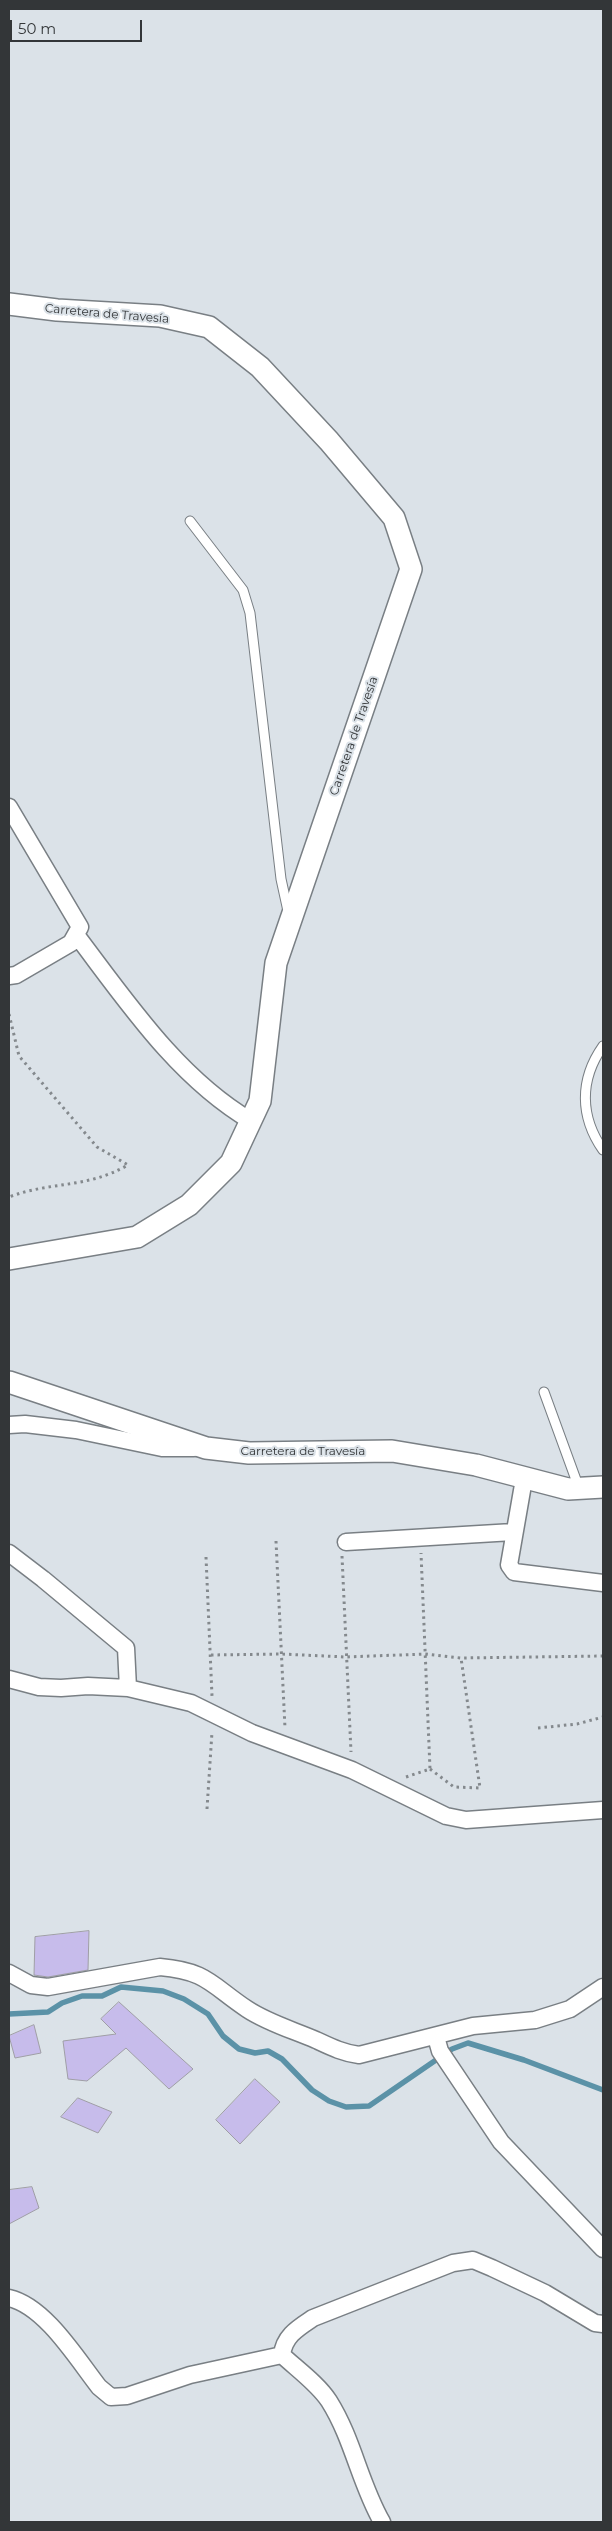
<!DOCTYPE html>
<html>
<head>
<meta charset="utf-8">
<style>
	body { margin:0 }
	#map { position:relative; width:612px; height:2531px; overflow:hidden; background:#dbe2e8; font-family:Montserrat,sans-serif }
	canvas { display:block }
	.frame { position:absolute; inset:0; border:10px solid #333638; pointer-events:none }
	.scale { position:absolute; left:10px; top:20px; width:132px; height:22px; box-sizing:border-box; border:2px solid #333638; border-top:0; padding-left:6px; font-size:15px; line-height:18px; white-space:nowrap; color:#333638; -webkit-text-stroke:4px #dbe2e8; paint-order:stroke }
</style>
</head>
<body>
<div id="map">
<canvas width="612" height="2531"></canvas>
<div class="frame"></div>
<div class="scale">50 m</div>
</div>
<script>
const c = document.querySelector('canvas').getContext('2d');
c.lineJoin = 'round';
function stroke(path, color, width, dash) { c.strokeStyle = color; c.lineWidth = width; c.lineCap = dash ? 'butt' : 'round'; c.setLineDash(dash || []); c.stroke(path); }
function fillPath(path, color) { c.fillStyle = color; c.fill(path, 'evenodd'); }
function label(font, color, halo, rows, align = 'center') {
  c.font = font + ' Montserrat,sans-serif'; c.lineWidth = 4; c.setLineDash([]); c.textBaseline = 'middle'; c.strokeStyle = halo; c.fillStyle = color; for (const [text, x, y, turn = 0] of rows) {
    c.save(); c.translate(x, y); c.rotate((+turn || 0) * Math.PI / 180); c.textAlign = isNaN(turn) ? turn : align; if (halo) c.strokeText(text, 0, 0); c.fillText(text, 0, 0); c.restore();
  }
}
stroke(new Path2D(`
	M9 2014 48 2012 62 2003 82 1996H102L121 1987 163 1991 184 1999 208 2014 223 2036 239 2049 255 2053 268 2051 282 2059 312 2090 329 2101 346 2107 369 2106 452 2049 468 2043 524 2060 603 2090`), '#5b92a7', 5.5);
const building = new Path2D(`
	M89 1931 88 1970 48 1977 34 1975 35 1937Z
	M119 2002 193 2069 169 2089 126 2048 87 2081 68 2079 63 2041 116 2034 101 2019Z
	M34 2025 41 2053 15 2058 9 2036Z
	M255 2079 280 2102 240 2144 216 2120Z
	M78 2098 112 2112 98 2133 61 2117Z
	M32 2187 39 2208 9 2224V2190Z`);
fillPath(building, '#c7bceb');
stroke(building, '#9f9ea5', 1);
const service = new Path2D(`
	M190 521 243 590 250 613 281 879 288 911
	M603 1046C579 1080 580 1117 603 1150
	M544 1392 579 1488`);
const minor = new Path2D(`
	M9 807 80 927 71 943 16 975 9 976
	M77 936C127 1002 178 1078 251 1121
	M9 1425 25 1424 76 1430 162 1448H194
	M524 1479 509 1565 514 1572 603 1583
	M346 1542 513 1532
	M9 1553 43 1579 126 1648 128 1688
	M9 1679 39 1687 61 1688 88 1686 128 1688 191 1703 252 1733 352 1770 446 1816 466 1820 603 1810
	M9 1973 31 1985 48 1987 160 1967C207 1971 211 1985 247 2009 268 2023 293 2030 316 2040 331 2047 343 2053 359 2055L473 2026 535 2020 570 2009 603 1987
	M436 2037 440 2051 501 2142 603 2249
	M9 2298C45 2306 77 2359 99 2387L111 2397 127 2396 190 2375 282 2355
	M382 2522C360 2484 353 2439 329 2401 318 2384 297 2369 282 2355 284 2336 298 2328 313 2318L453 2263 473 2260 492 2268 545 2293 595 2323 603 2324`);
const tertiary = new Path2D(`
	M9 304 57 310 160 316 209 327 260 367 329 441 394 518 411 569 276 963 260 1101 231 1163 189 1205 137 1237 9 1259
	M9 1382 206 1448 249 1453 392 1451 476 1465 568 1489 603 1487`);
stroke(service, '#797f84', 11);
stroke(minor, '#797f84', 19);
stroke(tertiary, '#797f84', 24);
stroke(new Path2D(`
	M9 1014 19 1056 97 1147 128 1165C86 1189 51 1181 9 1197
	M276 1541 285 1728
	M342 1556 351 1752
	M206 1557 212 1696
	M211 1655 281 1654 346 1657 425 1654 461 1658 603 1656
	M538 1728 577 1724 603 1717
	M430 1769 454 1787 480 1788 461 1658
	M406 1777 430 1769 421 1553
	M207 1809 212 1732`), '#84898d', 3, [2.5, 4]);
stroke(service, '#fff', 9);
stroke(minor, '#fff', 16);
stroke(tertiary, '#fff', 21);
label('12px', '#333638', '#dbe2e8', [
	["Carretera de Travesía",107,314,5],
	["Carretera de Travesía",354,736,-71],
	["Carretera de Travesía",303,1451]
]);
</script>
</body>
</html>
